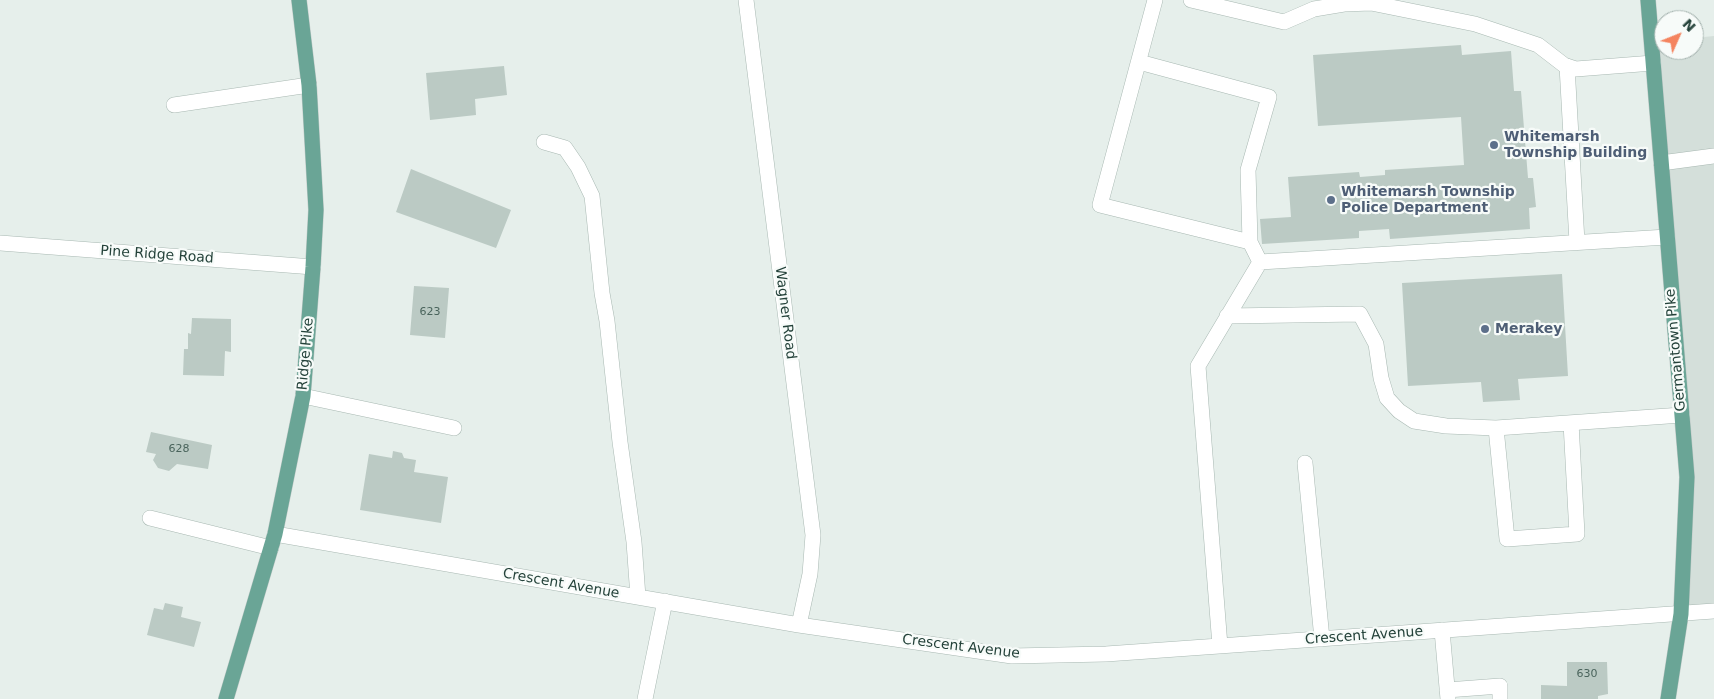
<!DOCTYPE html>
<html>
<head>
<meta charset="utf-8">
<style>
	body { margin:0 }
	#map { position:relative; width:1714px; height:699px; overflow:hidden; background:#e6efeb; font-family:"DejaVu Sans",sans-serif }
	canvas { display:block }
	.north { position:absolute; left:1654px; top:10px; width:50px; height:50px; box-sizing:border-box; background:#f7fbf9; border:1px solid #a3b1ad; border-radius:50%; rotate:46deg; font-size:14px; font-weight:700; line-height:20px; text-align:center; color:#24423a }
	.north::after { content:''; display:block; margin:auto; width:18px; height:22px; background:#f4845f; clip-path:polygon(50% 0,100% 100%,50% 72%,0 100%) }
</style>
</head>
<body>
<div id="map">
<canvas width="1714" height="699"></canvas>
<div class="north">N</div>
</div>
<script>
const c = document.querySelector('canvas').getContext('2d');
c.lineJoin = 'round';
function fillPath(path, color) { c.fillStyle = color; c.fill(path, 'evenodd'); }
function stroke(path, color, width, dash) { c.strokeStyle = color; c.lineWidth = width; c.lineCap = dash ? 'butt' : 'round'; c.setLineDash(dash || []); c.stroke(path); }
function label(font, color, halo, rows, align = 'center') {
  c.font = font + ' "DejaVu Sans",sans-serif'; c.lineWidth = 4.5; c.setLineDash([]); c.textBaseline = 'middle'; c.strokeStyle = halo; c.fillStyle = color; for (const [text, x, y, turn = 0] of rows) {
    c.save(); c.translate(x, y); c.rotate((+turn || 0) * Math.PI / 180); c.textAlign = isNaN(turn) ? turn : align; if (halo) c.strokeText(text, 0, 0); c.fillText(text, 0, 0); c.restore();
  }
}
fillPath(new Path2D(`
	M1714 36V609L1681 614 1687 477 1651 41 1664 40V50H1694V38Z`), '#d4dfda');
fillPath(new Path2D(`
	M1461 45 1462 55 1511 51 1514 91H1521L1528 178H1533L1536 207 1529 208 1530 229 1390 239 1389 229 1359 231V238L1262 244 1260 219 1291 217 1288 177 1359 172 1360 177 1385 175V170L1464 165 1461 117 1318 126 1313 55Z
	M504 66 507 95 475 99 476 115 430 120 426 73Z
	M411 169 511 210 496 248 396 212Z
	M1562 274 1568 376 1518 379 1520 400 1483 402 1481 382 1408 386 1402 283Z
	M414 286 449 288 445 338 410 335Z
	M192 318 231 319V352L225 351 224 376 183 375 184 349H188V333L191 334Z
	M151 432 212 445 208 469 177 464 169 471 158 468 153 460 156 454 146 452Z
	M393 451 402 453 404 458 416 460 414 472 448 477 441 523 360 510 369 454 392 458Z
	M165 603 183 607 181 617 201 622 194 647 147 635 154 608 163 610Z
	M1567 662H1607L1608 694 1598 696V699H1541V685L1567 686Z`), '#bbcac4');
const minor = new Path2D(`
	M746 0 813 535 810 574 799 625
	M1155 0 1100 205 1250 242 1260 262 1198 366 1220 646
	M1191 0 1284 22 1314 9 1344 4 1371 3 1475 24 1538 45 1564 65 1576 69 1653 63
	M1139 62 1269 97 1248 170 1250 242
	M1567 66 1577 242
	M174 105 309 85
	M544 142 565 148 578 167 592 196 602 293 607 321 620 442 634 542 638 597
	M1661 163 1714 156
	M0 243 313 267
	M1260 262 1667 237
	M1227 316 1360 314 1376 344 1381 378 1387 398 1399 411 1414 421 1446 426 1496 428 1682 415
	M303 396 454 428
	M1496 428 1507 539 1577 534 1571 423
	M1305 463 1322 639
	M150 518 271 548
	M275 534 799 625 1012 656 1106 654 1714 611
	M1442 630 1448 699
	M1447 690 1500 686V699
	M645 699 665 601`);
const major = new Path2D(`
	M1648 0 1687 477 1681 614 1668 699
	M226 699 275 534 303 396 313 267 316 210 309 85 299 0`);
stroke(minor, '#a8b8b2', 16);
stroke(major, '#c2cac8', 16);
stroke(minor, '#fff', 15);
stroke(major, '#6aa596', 15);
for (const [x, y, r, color] of [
	[1494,145,5,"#5c6f8a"],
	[1331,200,5,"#5c6f8a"],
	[1485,329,5,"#5c6f8a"]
]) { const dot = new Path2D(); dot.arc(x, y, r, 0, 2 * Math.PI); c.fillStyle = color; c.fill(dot); stroke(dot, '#f7fbf9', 2); }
label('11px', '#4a645c', null, [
	["623",430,312],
	["628",179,449],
	["630",1587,674]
]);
label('bold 14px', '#4e5e75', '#f7fbf9', [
	["Whitemarsh",1504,137],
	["Township Building",1504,153],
	["Whitemarsh Township",1341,192],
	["Police Department",1341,208],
	["Merakey",1495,329]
], 'left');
label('14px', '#24423a', '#f7fbf9', [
	["Pine Ridge Road",157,255,4],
	["Wagner Road",785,313,83],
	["Germantown Pike",1676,350,-95],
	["Ridge Pike",306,354,-85],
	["Crescent Avenue",561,584,10],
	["Crescent Avenue",1364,636,-4],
	["Crescent Avenue",961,647,7]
]);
</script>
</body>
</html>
